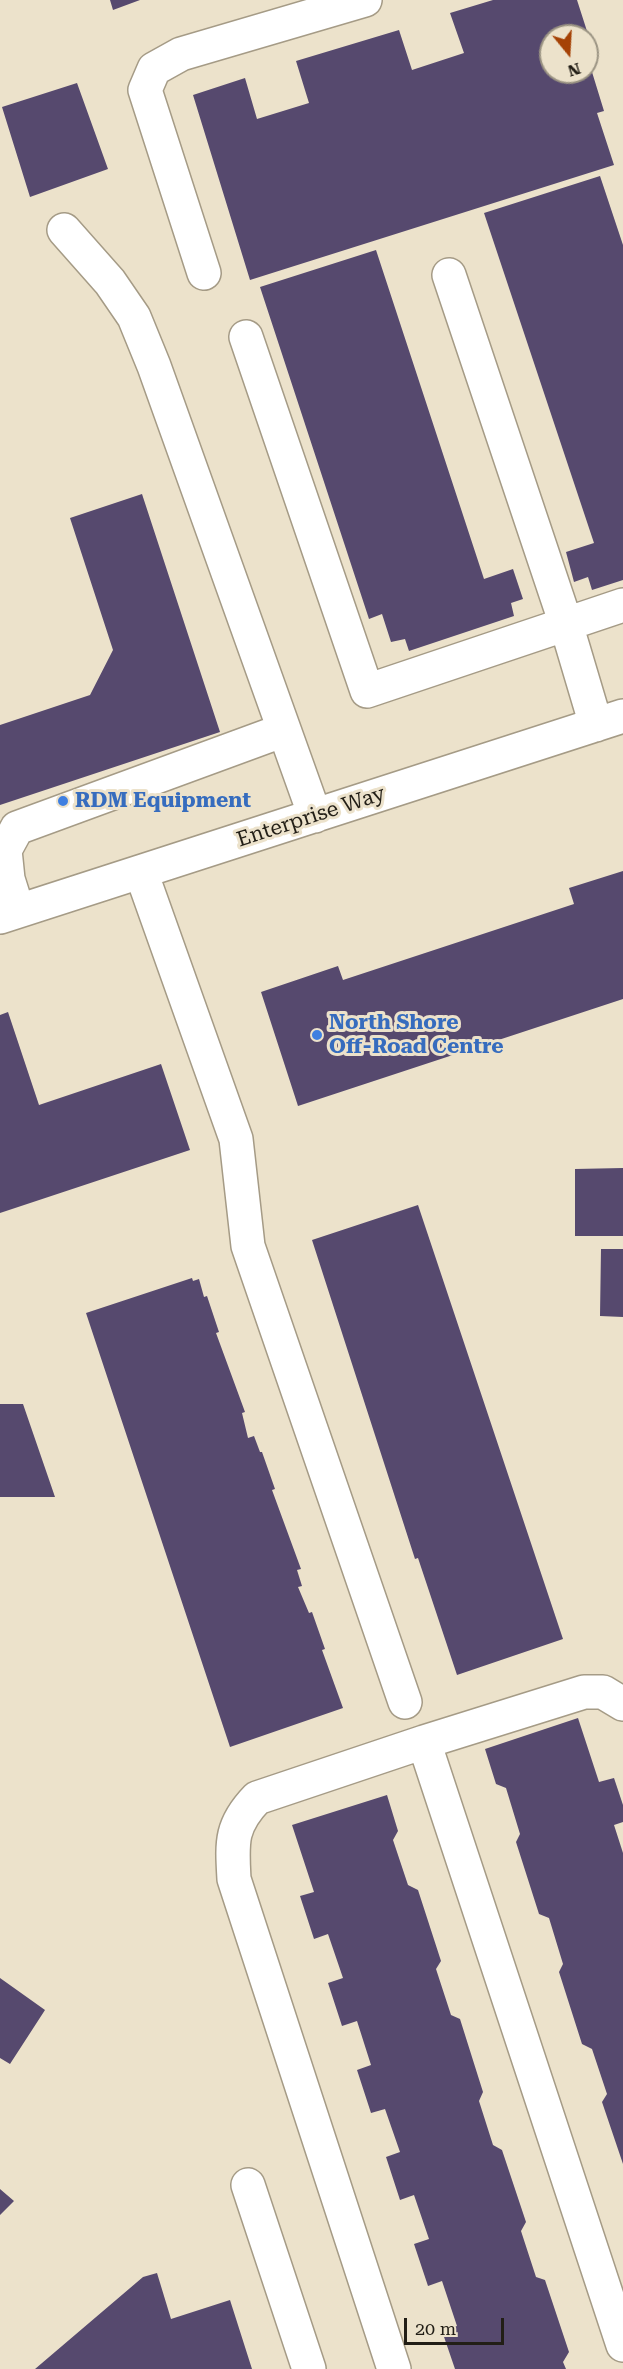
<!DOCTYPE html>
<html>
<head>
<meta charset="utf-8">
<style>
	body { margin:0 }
	#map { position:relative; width:623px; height:2369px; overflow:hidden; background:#ece2cb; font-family:"Roboto Serif",serif }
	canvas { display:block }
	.north { position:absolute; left:539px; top:24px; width:60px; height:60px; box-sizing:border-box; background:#ece2cb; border:2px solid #9b9483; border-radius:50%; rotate:162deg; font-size:16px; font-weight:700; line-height:24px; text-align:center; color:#221e16 }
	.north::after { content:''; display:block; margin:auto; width:21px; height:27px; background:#a54206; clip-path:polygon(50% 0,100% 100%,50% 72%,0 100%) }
	.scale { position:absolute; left:404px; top:2318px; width:100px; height:27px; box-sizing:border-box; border:3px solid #221e16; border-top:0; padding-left:8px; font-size:18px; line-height:21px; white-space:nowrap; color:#221e16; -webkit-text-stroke:4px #ece2cb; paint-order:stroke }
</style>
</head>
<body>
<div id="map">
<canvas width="623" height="2369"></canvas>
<div class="north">N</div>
<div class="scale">20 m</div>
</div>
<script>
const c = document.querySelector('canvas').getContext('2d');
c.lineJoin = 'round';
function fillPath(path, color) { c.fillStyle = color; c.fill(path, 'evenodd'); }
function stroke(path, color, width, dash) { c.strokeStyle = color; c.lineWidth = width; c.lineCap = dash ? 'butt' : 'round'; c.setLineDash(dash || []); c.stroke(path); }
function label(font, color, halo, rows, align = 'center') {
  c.font = font + ' "Roboto Serif",serif'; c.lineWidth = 6; c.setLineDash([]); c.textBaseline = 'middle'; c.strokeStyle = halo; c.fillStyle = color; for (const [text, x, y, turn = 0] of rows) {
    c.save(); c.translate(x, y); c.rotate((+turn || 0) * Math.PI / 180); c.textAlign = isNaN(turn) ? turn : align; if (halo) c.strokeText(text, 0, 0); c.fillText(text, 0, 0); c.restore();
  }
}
fillPath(new Path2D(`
	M110 0H140L113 10Z
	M493 0H577L595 56 588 59 604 111 597 113 614 165 250 280 193 95 245 78 257 119 309 103 296 61 399 30 412 70 464 53 450 13ZM551 36H587V72H551Z
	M77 83 108 169 30 197 2 107Z
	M600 176 623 245V580L592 590 588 577 574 582 566 552 594 543 484 213Z
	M376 250 484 579 513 569 523 599 511 603 514 616 409 651 405 639 391 642 382 614 369 619 260 287Z
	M142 494 220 732 0 805V725L90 695 113 650 70 518Z
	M623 871V999L298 1106 261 992 338 966 343 980 574 904 569 888Z
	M8 1012 39 1105 161 1064 190 1150 0 1213V1015Z
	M623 1168V1236H575V1169Z
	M418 1205 563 1639 457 1675 418 1558 415 1559 312 1240Z
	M601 1249H623V1317L600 1316Z
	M192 1278 193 1281 199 1279 204 1297 207 1296 219 1332 216 1333 245 1412 242 1413 248 1438 254 1436 260 1452H262L275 1489 272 1490 301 1569 297 1570 302 1586 298 1587 309 1613 312 1612 325 1649 322 1650 343 1708 230 1747 86 1313Z
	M0 1404H23L55 1497H0Z
	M578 1718 599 1782 614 1778 623 1805V1822L614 1825 623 1853V2164L602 2102 607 2094 592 2049 582 2044 559 1972 563 1964 549 1918 539 1914 516 1842 520 1834 506 1788 496 1784 485 1749Z
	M387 1795 398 1831 393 1840 408 1885 418 1890 441 1961 436 1969 451 2015 460 2019 483 2092 479 2101 493 2145 502 2150 526 2222 521 2231 536 2277 545 2280 569 2352 563 2362 566 2369H455L442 2331 457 2326 442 2281 428 2286 414 2244 429 2239 414 2195 400 2200 386 2157 400 2152 385 2109 371 2113 357 2070 371 2065 357 2021 342 2026 328 1983 343 1978 328 1934 314 1939 300 1896 314 1892 292 1825Z
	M0 1978 45 2010 10 2064 0 2058Z
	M0 2189 14 2201 0 2215Z
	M157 2273 171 2319 230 2300 252 2369H35L143 2277Z`), '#56496e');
const minor = new Path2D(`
	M64 230 110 282 134 317 154 366 315 816
	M204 273 145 90 154 69 181 54 365 0
	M449 275 566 624 596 725
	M246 337 367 691 623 605
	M141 872 236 1139 248 1246 405 1702
	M18 911 8 879 5 850 17 828 284 730
	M0 917 623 716
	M623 1704 603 1692H584L424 1742 623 2345
	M248 2185 309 2369
	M394 2369 234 1879C232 1843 230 1826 257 1798L424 1742`);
stroke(minor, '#a59b86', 36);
stroke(minor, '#fff', 33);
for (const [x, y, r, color] of [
	[63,801,6,"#3f7fe0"],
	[317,1035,6,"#3f7fe0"]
]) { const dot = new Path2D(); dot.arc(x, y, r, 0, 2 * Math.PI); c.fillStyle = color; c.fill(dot); stroke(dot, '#ece2cb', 2); }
label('bold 21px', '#366cbe', '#ece2cb', [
	["RDM Equipment",75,801],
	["North Shore",329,1023],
	["Off-Road Centre",329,1047]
], 'left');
label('21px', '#221e16', '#ece2cb', [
	["Enterprise Way",311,817,-18]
]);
</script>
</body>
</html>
